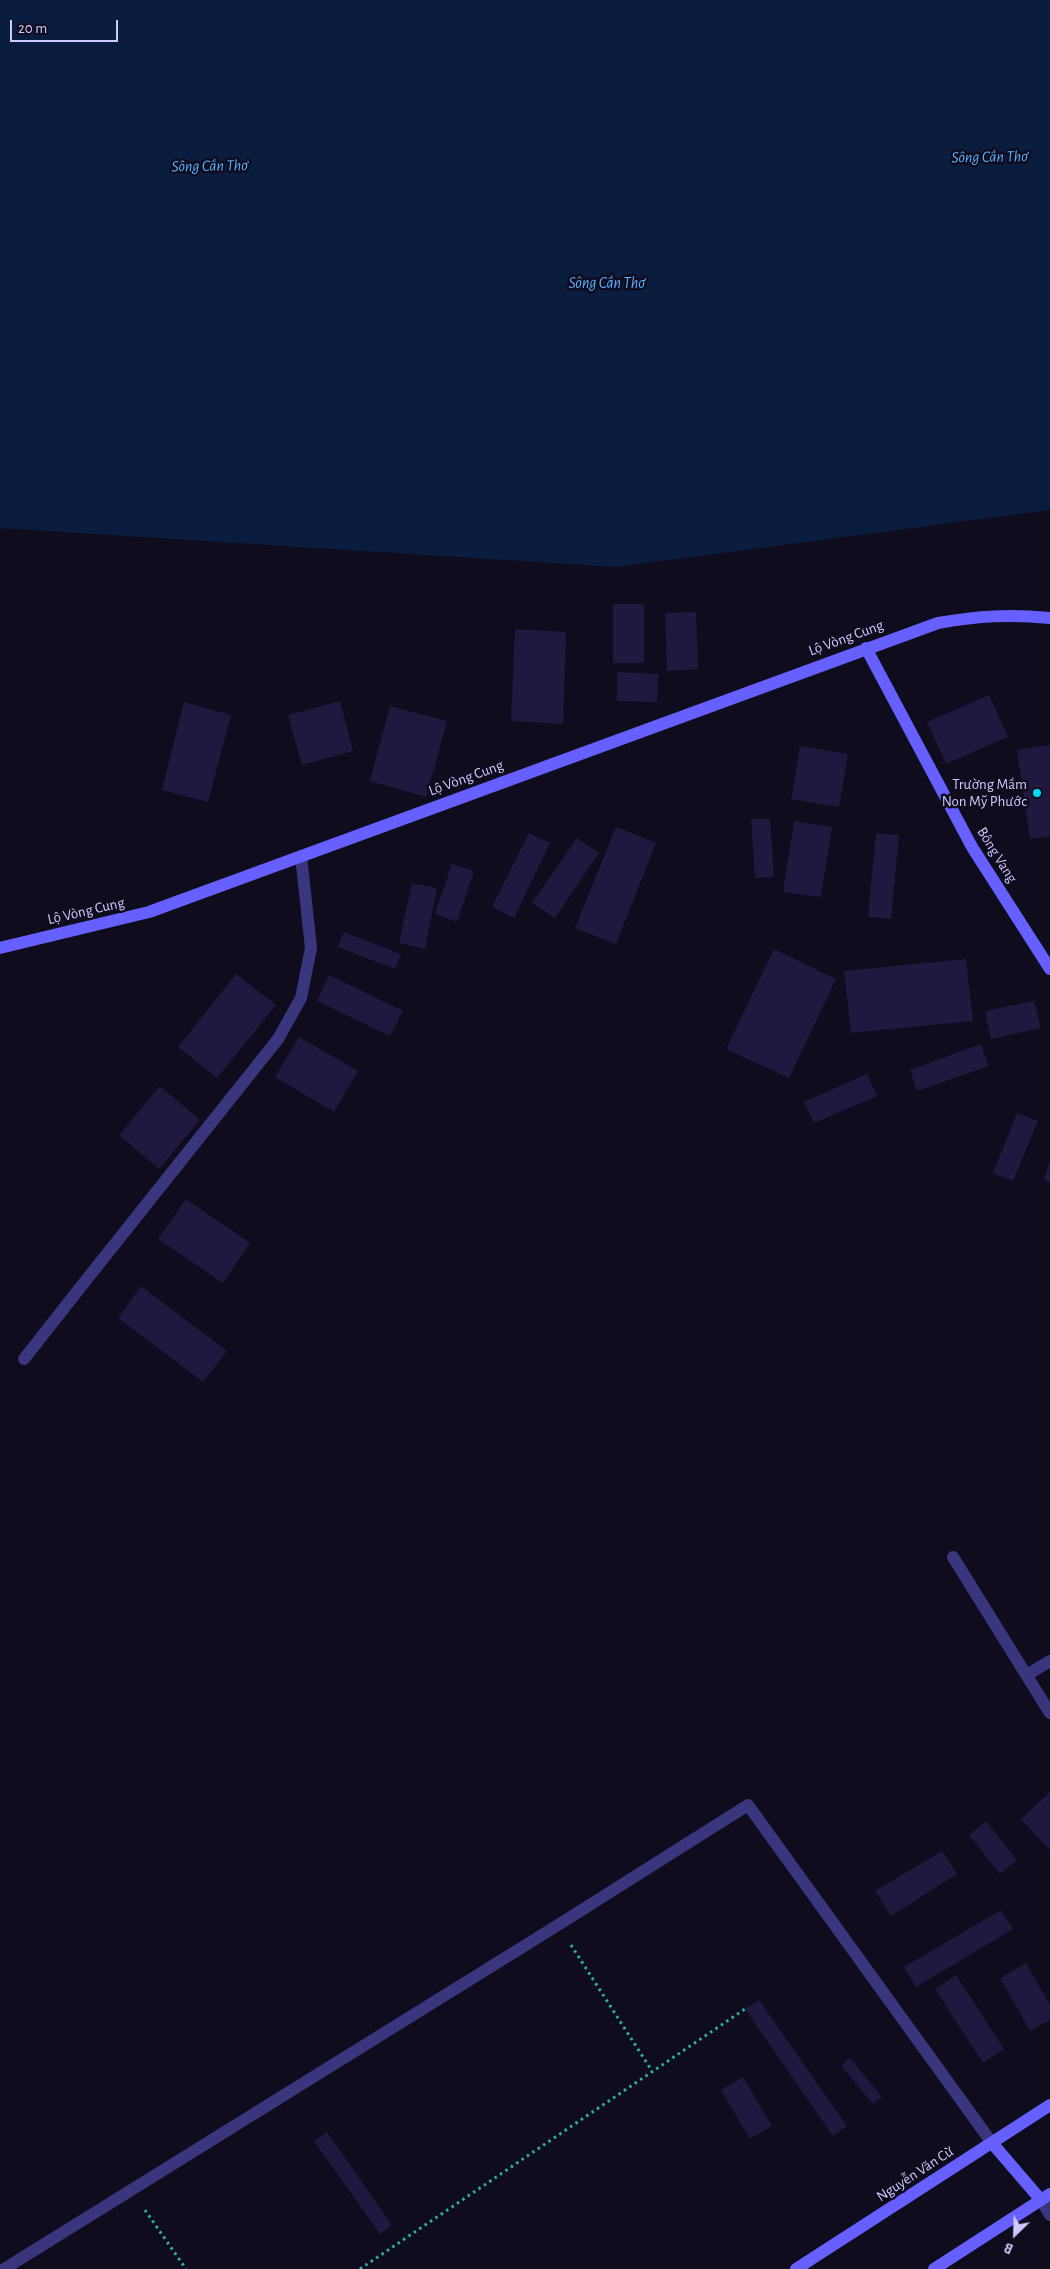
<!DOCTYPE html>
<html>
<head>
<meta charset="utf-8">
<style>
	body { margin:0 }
	#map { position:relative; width:1050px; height:2269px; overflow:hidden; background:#0f0c1e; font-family:"Alegreya Sans",sans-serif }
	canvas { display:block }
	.north { position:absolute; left:990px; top:2209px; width:50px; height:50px; -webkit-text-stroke:4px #0f0c1e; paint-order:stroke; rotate:204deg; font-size:14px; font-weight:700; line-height:20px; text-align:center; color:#cfc9ff }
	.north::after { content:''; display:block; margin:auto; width:18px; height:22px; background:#cfc9ff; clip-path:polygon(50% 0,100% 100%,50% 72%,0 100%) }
	.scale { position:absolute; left:10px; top:20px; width:108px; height:22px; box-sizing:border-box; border:2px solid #cfc9ff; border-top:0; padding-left:6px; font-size:15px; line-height:18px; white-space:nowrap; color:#cfc9ff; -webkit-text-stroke:4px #0f0c1e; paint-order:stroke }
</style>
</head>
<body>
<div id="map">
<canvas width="1050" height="2269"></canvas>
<div class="north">B</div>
<div class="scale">20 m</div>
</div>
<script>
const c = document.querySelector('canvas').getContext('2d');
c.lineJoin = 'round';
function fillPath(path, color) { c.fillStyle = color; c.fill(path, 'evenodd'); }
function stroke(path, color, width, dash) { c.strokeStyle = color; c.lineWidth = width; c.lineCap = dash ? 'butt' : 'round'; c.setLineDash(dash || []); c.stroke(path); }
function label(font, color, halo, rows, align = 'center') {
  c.font = font + ' "Alegreya Sans",sans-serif'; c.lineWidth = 5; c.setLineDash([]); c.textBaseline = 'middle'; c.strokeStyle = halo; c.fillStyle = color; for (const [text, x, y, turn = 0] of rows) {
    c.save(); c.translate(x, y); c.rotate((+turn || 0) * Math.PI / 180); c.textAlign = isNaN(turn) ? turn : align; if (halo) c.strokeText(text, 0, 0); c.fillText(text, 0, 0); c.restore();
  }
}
fillPath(new Path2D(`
	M0 0H1050V510L616 567 0 528Z`), '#0a1d3e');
fillPath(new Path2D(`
	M613 604H644V663H613Z
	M696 612 698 669 667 671 665 613Z
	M515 629 566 632 563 724 511 721Z
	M617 672 658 674 657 702 617 701Z
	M989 695 1008 737 946 764 927 722Z
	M340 701 353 751 302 765 288 715Z
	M184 702 231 715 208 802 162 790Z
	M390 706 447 721 426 797 370 781Z
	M1050 745V836L1030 839 1017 750Z
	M800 746 848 754 839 807 791 799Z
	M751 819H770L774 877 755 878Z
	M794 821 832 827 821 897 783 892Z
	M616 827 656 843 616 944 575 928Z
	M529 833 550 843 514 918 492 907Z
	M876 833 899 835 891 919 868 917Z
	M577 838 599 853 555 918 532 903Z
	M452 864 474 871 457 922 435 914Z
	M412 883 437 888 425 949 399 943Z
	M344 932 401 954 395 969 338 947Z
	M774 949 836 979 789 1078 726 1049Z
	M966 959 973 1021 851 1033 844 971Z
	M236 974 276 1005 217 1078 178 1047Z
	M329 975 403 1011 390 1036 317 1001Z
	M1034 1001 1041 1028 991 1039 985 1011Z
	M299 1037 358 1071 334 1112 275 1077Z
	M981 1044 989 1066 917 1091 910 1070Z
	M867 1074 877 1096 814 1123 804 1102Z
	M160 1086 200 1120 159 1169 119 1135Z
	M1017 1113 1038 1121 1013 1181 993 1173Z
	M1049 1162H1050V1182L1044 1180Z
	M186 1199 250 1243 223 1283 158 1239Z
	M141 1286 227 1351 203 1382 118 1318Z
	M1050 1792V1850L1021 1819Z
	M986 1821 1017 1860 1000 1874 969 1835Z
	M942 1851 957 1874 891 1916 875 1891Z
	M1001 1910 1013 1929 916 1987 904 1967Z
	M1026 1963 1050 2005V2020L1030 2031 1000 1978Z
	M956 1975 1004 2049 983 2063 935 1989Z
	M759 2000 847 2126 833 2136 745 2009Z
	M850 2058 882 2097 873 2104 841 2066Z
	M743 2077 772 2126 750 2139 721 2090Z
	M327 2132 392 2225 380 2234 314 2141Z`), '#20183f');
stroke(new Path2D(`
	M571 1945 652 2071
	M145 2210 186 2269
	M360 2269 745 2009`), '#2cb0a9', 3, [2.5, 4]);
stroke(new Path2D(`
	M24 1359 79 1289`), '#3a367e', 12);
stroke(new Path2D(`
	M79 1289 278 1039 301 998 311 948 301 856
	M953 1557 1050 1713
	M1027 1675 1050 1661
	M1041 2200 1050 2215
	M4 2269 558 1925 748 1805 992 2143`), '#3a367e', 12);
stroke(new Path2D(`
	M866 648 972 847 1050 969
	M0 948 149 912 938 623C979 616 1009 614 1050 618
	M992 2143 1041 2200
	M796 2269 1050 2105
	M934 2269 1050 2194`), '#6560ff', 12);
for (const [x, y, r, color] of [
	[1037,793,5,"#00d9f4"]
]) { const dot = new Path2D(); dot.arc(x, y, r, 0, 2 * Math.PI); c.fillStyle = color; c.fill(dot); stroke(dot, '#0f0c1e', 2); }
label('15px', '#cfc9ff', '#0f0c1e', [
	["Lộ Vòng Cung",846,638,-20],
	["Lộ Vòng Cung",466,778,-20],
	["Bông Vang",997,855,58],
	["Lộ Vòng Cung",86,911,-13],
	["Nguyễn Văn Cừ",915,2174,-33]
]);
label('15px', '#cfc9ff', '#0f0c1e', [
	["Trường Mầm",1027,784],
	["Non Mỹ Phước",1027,801]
], 'right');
label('italic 16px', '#57b0ff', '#0f0c1e', [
	["Sông Cần Thơ",990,157,-1],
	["Sông Cần Thơ",210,166,-1],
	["Sông Cần Thơ",607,283]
]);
</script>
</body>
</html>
